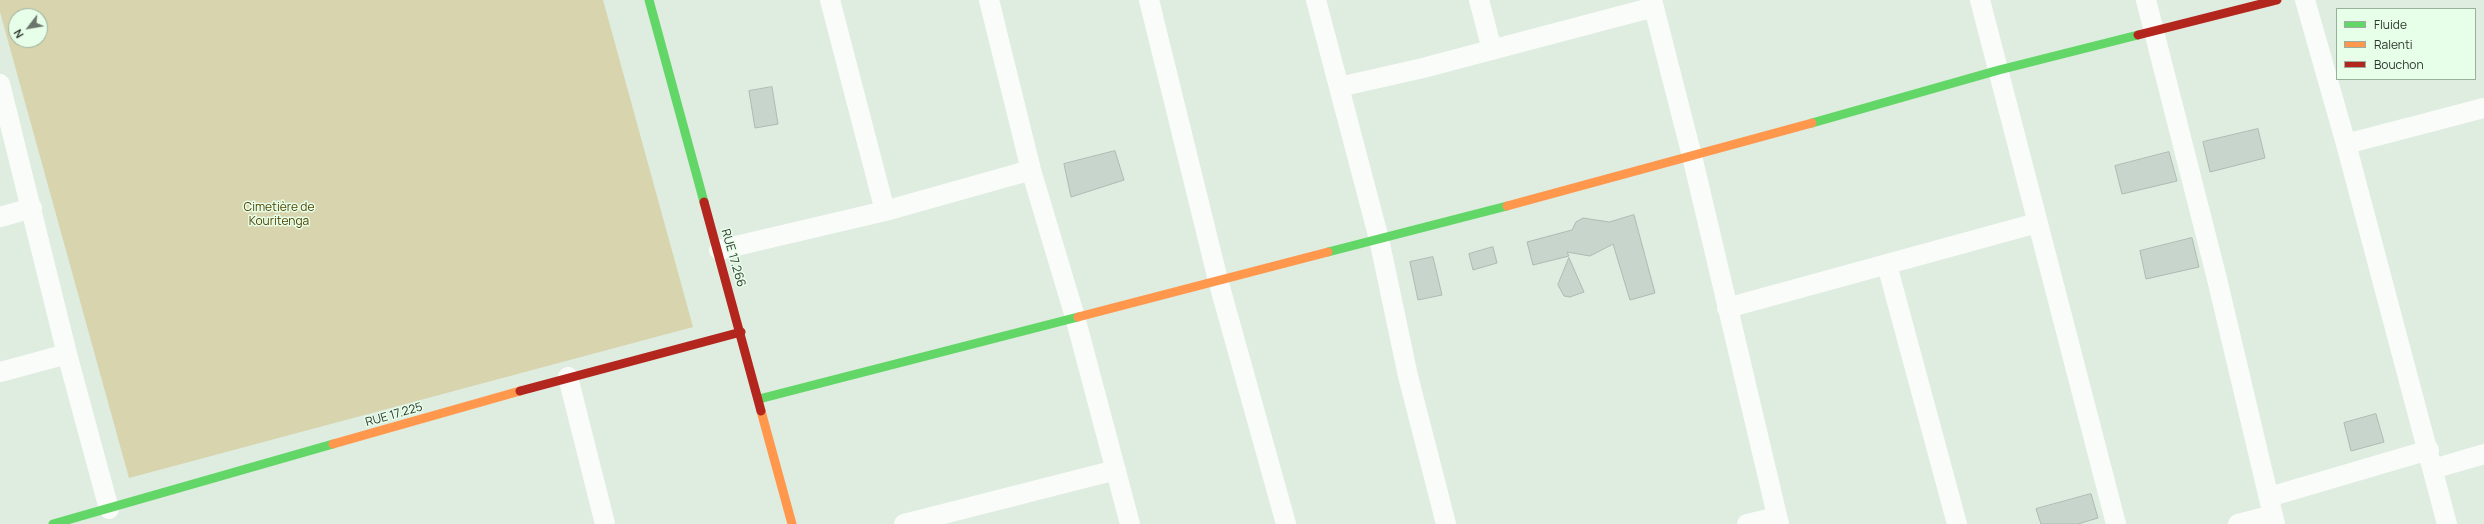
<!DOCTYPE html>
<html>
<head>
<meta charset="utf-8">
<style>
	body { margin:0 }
	#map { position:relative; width:2484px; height:524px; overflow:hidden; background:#dfece0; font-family:Manrope,sans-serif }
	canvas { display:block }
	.legend { position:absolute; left:2336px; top:8px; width:140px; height:72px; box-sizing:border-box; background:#e7ffe9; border:1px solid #9cae9e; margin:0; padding:5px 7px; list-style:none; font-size:12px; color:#2c352d }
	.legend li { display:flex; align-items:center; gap:8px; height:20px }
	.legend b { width:20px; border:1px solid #9cae9e }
	.north { position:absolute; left:8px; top:8px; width:40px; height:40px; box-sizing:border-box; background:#e7ffe9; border:1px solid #9cae9e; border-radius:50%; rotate:239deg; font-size:11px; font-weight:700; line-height:16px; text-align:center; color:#2c352d }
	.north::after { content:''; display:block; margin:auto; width:14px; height:18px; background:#6b756c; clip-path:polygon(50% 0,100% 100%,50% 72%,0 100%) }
</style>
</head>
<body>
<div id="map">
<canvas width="2484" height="524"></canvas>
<ul class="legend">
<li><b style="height:5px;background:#63d668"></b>Fluide</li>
<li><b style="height:5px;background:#ff974d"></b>Ralenti</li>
<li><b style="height:5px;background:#b3261e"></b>Bouchon</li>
</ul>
<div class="north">N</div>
</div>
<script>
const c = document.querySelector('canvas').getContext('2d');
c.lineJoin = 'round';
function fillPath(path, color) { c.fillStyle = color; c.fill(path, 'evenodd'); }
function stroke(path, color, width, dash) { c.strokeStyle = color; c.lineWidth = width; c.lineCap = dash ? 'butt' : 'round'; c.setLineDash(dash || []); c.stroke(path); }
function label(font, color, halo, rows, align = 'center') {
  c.font = font + ' Manrope,sans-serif'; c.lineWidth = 3; c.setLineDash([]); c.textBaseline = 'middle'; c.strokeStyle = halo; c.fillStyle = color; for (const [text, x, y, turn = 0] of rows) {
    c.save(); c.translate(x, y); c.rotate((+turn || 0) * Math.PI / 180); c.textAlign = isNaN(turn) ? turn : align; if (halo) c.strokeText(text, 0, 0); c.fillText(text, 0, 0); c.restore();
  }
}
fillPath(new Path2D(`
	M0 0H603L693 327 129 478 0 12ZM16 16H40V40H16Z`), '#d7d4ae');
const building = new Path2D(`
	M772 87 778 124 755 128 749 91Z
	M2258 129 2265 158 2210 172 2203 142Z
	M1115 151 1124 180 1071 197 1064 164Z
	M2169 152 2177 181 2122 194 2115 166Z
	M1634 215 1655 293 1630 300 1613 244 1590 256 1567 252 1569 256 1533 265 1527 242 1572 230 1576 222 1583 218 1609 222Z
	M2192 238 2199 267 2146 279 2140 251Z
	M1493 247 1497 263 1473 270 1469 254Z
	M1433 257 1442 295 1418 300 1410 262Z
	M1569 258 1584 292 1570 297 1564 296 1558 285Z
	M2376 414 2384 442 2351 451 2344 423Z
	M2091 494 2098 518 2078 524H2041L2036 509Z`);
fillPath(building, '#c8d5cd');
stroke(building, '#aeb9b2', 1);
stroke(new Path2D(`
	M830 0 885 211
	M989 0 1031 170 1075 317 1130 524
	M1149 0 1218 280 1286 524
	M1316 0 1379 239 1408 376 1446 524
	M1479 0 1492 50
	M1652 0 1692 156 1779 524
	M1980 0 2116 524
	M2146 0 2217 279 2275 524
	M2305 0 2346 144 2447 524
	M0 84 67 354 109 509
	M1339 87 1423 68 1654 7
	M2346 144 2484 108
	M0 217 32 208
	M719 250 885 211 1031 170
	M1887 265 1957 524
	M1727 308 2037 223
	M0 372 67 354
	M568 377 605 524
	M2433 469 2484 454
	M2269 497 2429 450
	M904 524 1116 470
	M1747 524 1777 517
	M2238 524 2273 515`), '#fafcfa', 20);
stroke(new Path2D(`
	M649 0 704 202
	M1812 123 1999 70 2138 35
	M1328 252 1507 206
	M759 399 1078 317
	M53 524 333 444`), '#63d668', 9);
stroke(new Path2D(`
	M1507 206 1812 123
	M1078 317 1328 252
	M761 411 792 524
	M333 444 520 391`), '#ff974d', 9);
stroke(new Path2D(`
	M2138 35 2277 0
	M704 202 761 411
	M520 391 741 332`), '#b3261e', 9);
label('12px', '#524300', '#e7ffe9', [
	["Cimetière de",279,208],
	["Kouritenga",279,222]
]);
label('12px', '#2c352d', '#e7ffe9', [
	["RUE 17.266",733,258,74],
	["RUE 17.225",394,415,-16]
]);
</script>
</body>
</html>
